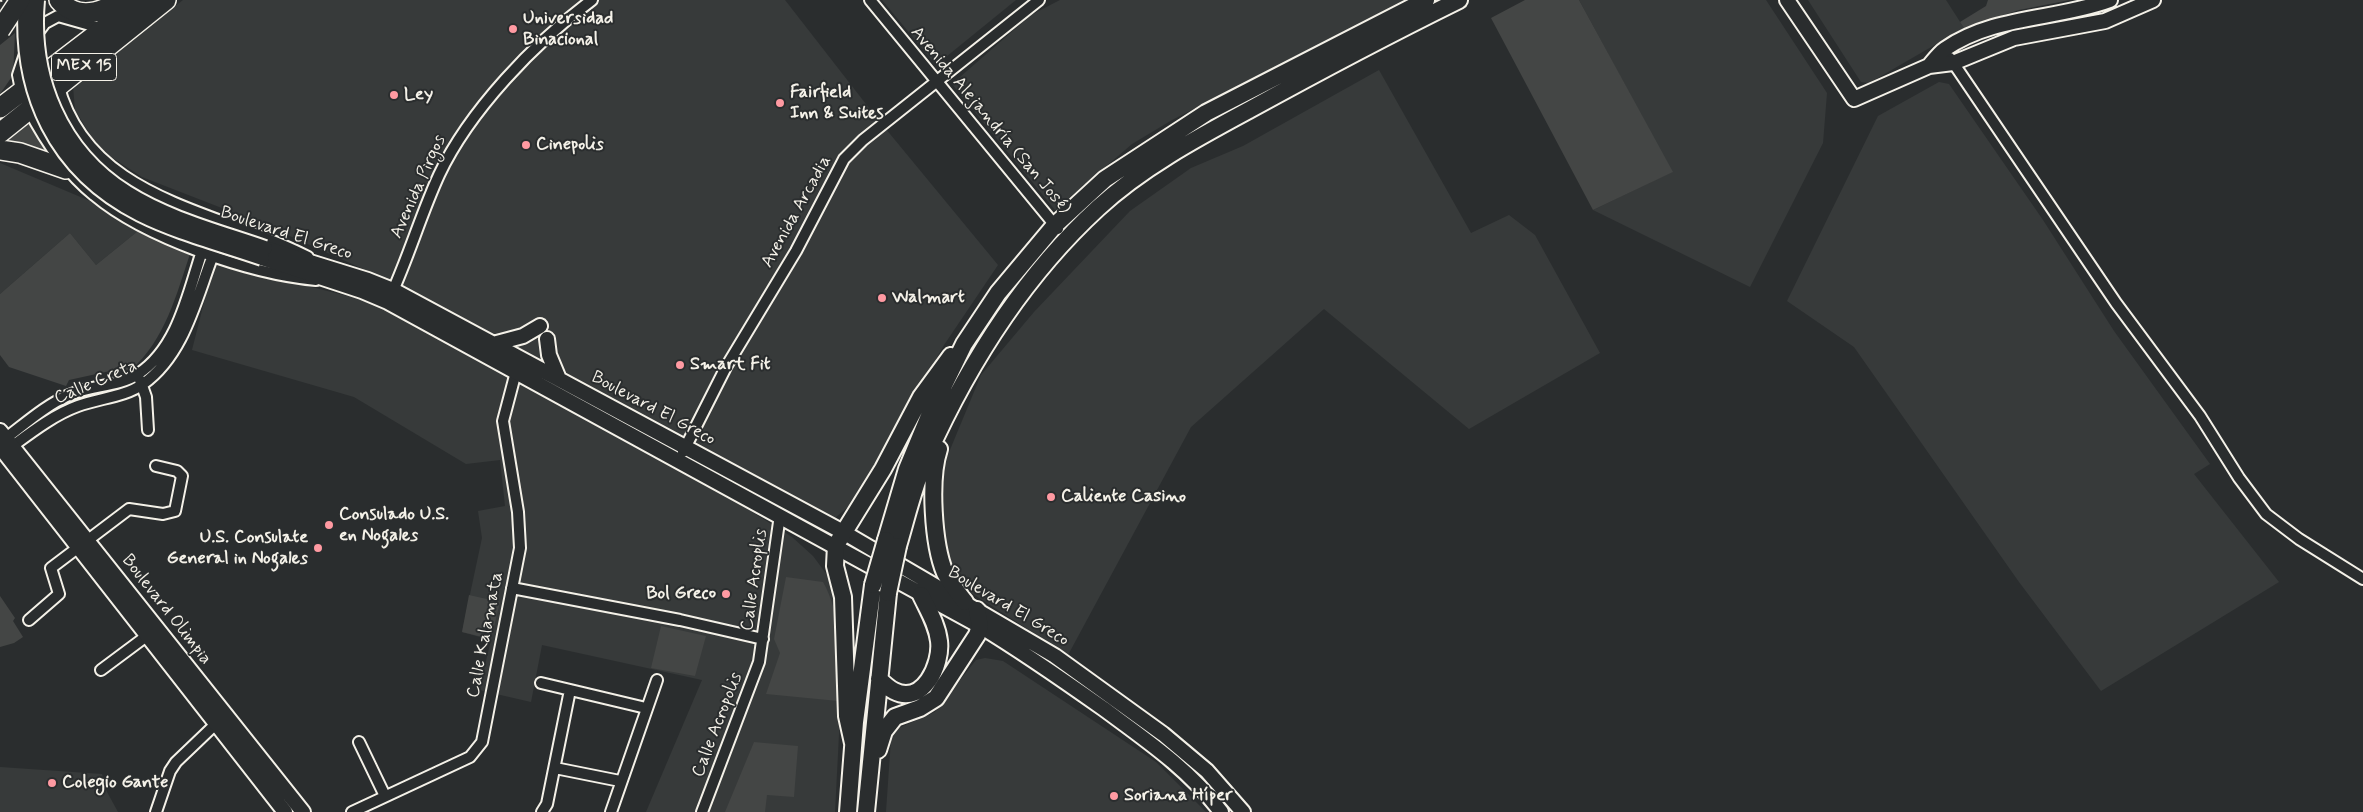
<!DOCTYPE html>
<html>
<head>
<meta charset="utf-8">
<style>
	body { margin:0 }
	canvas { display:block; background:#2a2d2e }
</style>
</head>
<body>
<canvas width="2363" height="812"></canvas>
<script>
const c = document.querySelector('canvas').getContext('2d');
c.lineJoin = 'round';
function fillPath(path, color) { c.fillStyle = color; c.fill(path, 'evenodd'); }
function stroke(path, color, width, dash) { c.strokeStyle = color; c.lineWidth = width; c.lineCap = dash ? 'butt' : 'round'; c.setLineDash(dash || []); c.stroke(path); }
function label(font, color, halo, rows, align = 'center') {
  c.font = font + ' Mynerve,sans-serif'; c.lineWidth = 4; c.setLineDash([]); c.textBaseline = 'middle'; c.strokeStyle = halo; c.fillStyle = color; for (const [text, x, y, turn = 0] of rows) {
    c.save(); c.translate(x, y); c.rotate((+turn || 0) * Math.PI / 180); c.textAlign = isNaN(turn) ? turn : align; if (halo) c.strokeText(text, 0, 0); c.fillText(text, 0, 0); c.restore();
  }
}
fillPath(new Path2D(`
	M183 0H785L876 117 998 265 944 345 855 501 835 518 379 276 263 224 142 177 99 149 75 110 73 86Z
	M882 0H1016L936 65Z
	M1060 0H1406L1172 120 1132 144 1055 210 952 84 1031 15Z
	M1579 0H1766L1827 93 1823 143 1750 287 1593 210 1672 172Z
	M1808 0H1946L1964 28 1869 83 1861 82Z
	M1379 70 1471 233 1509 215 1535 235 1600 353 1469 429 1324 309 1191 427 1068 655 959 585 947 556 940 474 981 375 1034 312 1130 211 1191 168 1243 146Z
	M1939 82 1949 84 2043 220 2114 331 2210 464 2194 474 2279 582 2101 691 2019 582 1854 347 1787 301 1878 116Z
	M0 163 97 204 138 231 96 265 70 233 0 294Z
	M214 263 376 303 733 500 792 537 813 556 833 583 841 695 835 812H646L702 680 542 645 531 702 479 690 491 640 462 632 482 538 478 511 505 506 500 460 466 464 354 397 192 350Z
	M985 658 1003 661 1156 762 1206 812H886L891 739 899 728 935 712 976 660Z
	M0 767 102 774 107 792 118 812H0Z`), '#373a3a');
fillPath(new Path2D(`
	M1525 0H1579L1673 172 1593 210 1491 18Z
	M1988 0H2070L2019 10 1964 28 1960 22 1986 6Z
	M15 33 13 75 0 94V45Z
	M34 113 63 163 2 142Z
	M138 231 191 251C176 295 166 339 130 371H110L69 380 66 386 9 367 0 355V294L70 233 96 265Z
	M786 577 823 582C841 613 843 666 838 701L766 694 780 653 774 639Z
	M469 595 500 602 491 639 462 632Z
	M0 596 15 618 13 621 23 637 14 643 0 647Z
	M661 626 706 636 695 676 651 668Z
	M754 742 798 746 794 797 767 795 765 812H725Z`), '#444645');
const street = new Path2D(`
	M870 0 1058 229
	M36 35 45 23 58 16 104 29
	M1950 58 2116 303 2200 416 2239 478 2266 514 2299 539 2363 579
	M58 84C88 201 217 209 308 257
	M22 95 18 75 26 51
	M28 108C45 141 65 172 94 195 145 238 250 274 316 280
	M391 295C409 256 421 214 439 175 469 111 535 42 592 0
	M140 380 146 397 148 430
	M6 438C26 423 46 405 69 395 90 385 118 387 138 374 178 348 188 293 202 251
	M7 450C29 434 53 415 78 406 99 398 125 397 143 384 184 355 196 299 213 255
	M683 452 726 367 796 251 844 159 863 140 1039 0
	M512 588 680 620 763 639
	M29 620 59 594 51 568 129 509 163 514 175 511 182 476 177 471 156 466
	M101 670 152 632
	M541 683 646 708
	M359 742 385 796
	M555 768 620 781
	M156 812 170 771 176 762 221 719
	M352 812 470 757 482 742 520 548 518 512 503 421 517 368
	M542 812 547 804 570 690
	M611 812 657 680
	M702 812 759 662 780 515`);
const secondary = new Path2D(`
	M1787 0 1854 99 1929 66 1953 63 2014 38 2105 21 2153 0
	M1929 66C1934 60 1939 53 1945 49 1994 15 2056 20 2110 0
	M265 248 368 280 393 290 843 532 1055 656 1163 734 1207 771 1243 812
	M262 258 362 291 388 302 980 626C1023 652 1063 680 1104 709 1146 740 1190 770 1221 812
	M547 339 549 355 559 379
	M493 344 523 336 540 326
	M0 431 303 812
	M0 447 285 812`);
const primary = new Path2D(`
	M939 449C929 479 933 544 945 573 950 583 958 593 965 602
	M886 540 907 469 929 416 964 344 998 293 1055 225 1105 179 1206 113 1426 0
	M898 546C907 516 914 484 927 456 968 365 1024 276 1098 208 1141 168 1197 138 1249 110 1318 72 1388 35 1459 0
	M879 679C883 683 888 688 894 691 923 706 942 664 939 641 937 624 928 610 921 595
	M853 743 847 716 843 597 835 566 836 545 883 469 921 397 951 356
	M878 750 884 731 895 717 920 708 936 698 977 635 980 626 977 610
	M848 812 855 722 873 585
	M866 812 888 593`);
const highway = new Path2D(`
	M59 0C77 21 101 13 121 0
	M0 108 141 0
	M0 133 166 0
	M0 150 20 153 66 169`);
stroke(street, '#f4f1e8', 14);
stroke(secondary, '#f4f1e8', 18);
stroke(primary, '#f4f1e8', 20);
stroke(highway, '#f4f1e8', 22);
stroke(street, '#2a2d2e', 10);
stroke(secondary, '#2a2d2e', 14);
stroke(primary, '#2a2d2e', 16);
stroke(highway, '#2a2d2e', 19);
stroke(new Path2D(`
	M0 1 2 0
	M0 17 21 0`), '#f4f1e8', 3, [8, 4]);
const secondaryBridge = new Path2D(`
	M26 0C19 92 55 171 140 214 178 233 222 244 262 258
	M37 0C30 77 60 151 127 193 168 219 219 232 265 248`);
const primaryBridge = new Path2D(`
	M873 585 886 540
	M888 593 898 546`);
const highwayBridge = new Path2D(`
	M0 30 20 0`);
stroke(secondaryBridge, '#f4f1e8', 18, []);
stroke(primaryBridge, '#f4f1e8', 20, []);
stroke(highwayBridge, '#f4f1e8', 22, []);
stroke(secondaryBridge, '#2a2d2e', 14);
stroke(primaryBridge, '#2a2d2e', 16);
stroke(highwayBridge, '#2a2d2e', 19);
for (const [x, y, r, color] of [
	[513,29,5,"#ff9aa2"],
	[394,95,5,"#ff9aa2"],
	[780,103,5,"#ff9aa2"],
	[526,145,5,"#ff9aa2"],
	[882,298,5,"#ff9aa2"],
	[680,365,5,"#ff9aa2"],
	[1051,497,5,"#ff9aa2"],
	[329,525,5,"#ff9aa2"],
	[318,548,5,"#ff9aa2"],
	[726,594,5,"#ff9aa2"],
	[52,783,5,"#ff9aa2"],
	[1114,796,5,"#ff9aa2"]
]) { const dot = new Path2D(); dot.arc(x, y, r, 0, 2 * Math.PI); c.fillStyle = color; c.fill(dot); stroke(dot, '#2a2d2e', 2); }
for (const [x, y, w] of [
	[84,67,65]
]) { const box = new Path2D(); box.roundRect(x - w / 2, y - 13.5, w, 27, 4); c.fillStyle = '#2a2d2e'; c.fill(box); stroke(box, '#f4f1e8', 1); }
label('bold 16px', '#f4f1e8', null, [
	["MEX 15",84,67]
]);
label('bold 18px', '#f4f1e8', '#2a2d2e', [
	["Universidad",523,19],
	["Binacional",523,40],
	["Fairfield",790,93],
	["Inn & Suites",790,114],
	["Ley",404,95],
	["Cinepolis",536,145],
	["Walmart",892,298],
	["Smart Fit",690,365],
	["Caliente Casino",1061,497],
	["Consulado U.S.",339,515],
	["en Nogales",339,536],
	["U.S. Consulate",308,538,"right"],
	["General in Nogales",308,559,"right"],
	["Bol Greco",716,594,"right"],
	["Colegio Gante",62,783],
	["Soriana Híper",1124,796]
], 'left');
label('18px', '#f4f1e8', '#2a2d2e', [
	["Avenida Alejandría (San José)",990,121,50],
	["Avenida Pirgos",419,187,-66],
	["Avenida Arcadia",797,212,-61],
	["Boulevard El Greco",286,234,18],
	["Calle Creta",96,383,-23],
	["Boulevard El Greco",653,409,28],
	["Calle Acroplis",755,580,-82],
	["Boulevard El Greco",1008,607,31],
	["Boulevard Olimpia",166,610,52],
	["Calle Kalamata",486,635,-79],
	["Calle Acropolis",718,725,-69]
]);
</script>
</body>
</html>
